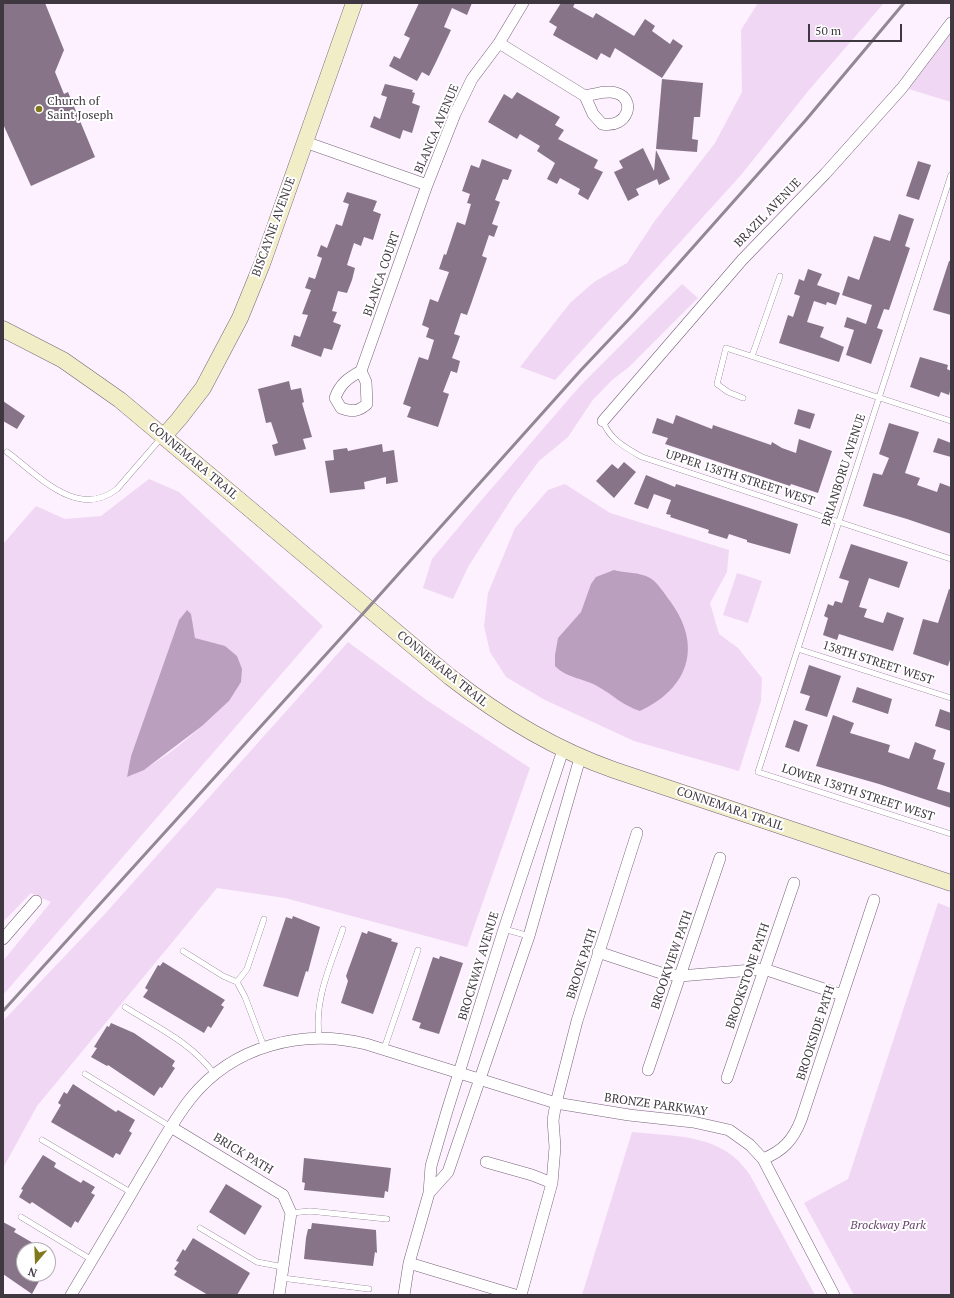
<!DOCTYPE html>
<html>
<head>
<meta charset="utf-8">
<style>
	body { margin:0 }
	#map { position:relative; width:954px; height:1298px; overflow:hidden; background:#fdf0ff; font-family:"PT Serif",serif }
	canvas { display:block }
	.frame { position:absolute; inset:0; border:4px solid #403841; pointer-events:none }
	.north { position:absolute; left:16px; top:1242px; width:40px; height:40px; box-sizing:border-box; background:#fff; border:1px solid #b3afb3; border-radius:50%; rotate:199deg; font-size:11px; font-weight:700; line-height:16px; text-align:center; color:#403841 }
	.north::after { content:''; display:block; margin:auto; width:14px; height:18px; background:#81781d; clip-path:polygon(50% 0,100% 100%,50% 72%,0 100%) }
	.scale { position:absolute; left:808px; top:24px; width:94px; height:18px; box-sizing:border-box; border:2px solid #403841; border-top:0; padding-left:5px; font-size:12px; line-height:14px; white-space:nowrap; color:#403841; -webkit-text-stroke:3px #fff; paint-order:stroke }
</style>
</head>
<body>
<div id="map">
<canvas width="954" height="1298"></canvas>
<div class="frame"></div>
<div class="north">N</div>
<div class="scale">50 m</div>
</div>
<script>
const c = document.querySelector('canvas').getContext('2d');
c.lineJoin = 'round';
function fillPath(path, color) { c.fillStyle = color; c.fill(path, 'evenodd'); }
function stroke(path, color, width, dash) { c.strokeStyle = color; c.lineWidth = width; c.lineCap = dash ? 'butt' : 'round'; c.setLineDash(dash || []); c.stroke(path); }
function label(font, color, halo, rows, align = 'center') {
  c.font = font + ' "PT Serif",serif'; c.lineWidth = 4; c.setLineDash([]); c.textBaseline = 'middle'; c.strokeStyle = halo; c.fillStyle = color; for (const [text, x, y, turn = 0] of rows) {
    c.save(); c.translate(x, y); c.rotate((+turn || 0) * Math.PI / 180); c.textAlign = isNaN(turn) ? turn : align; if (halo) c.strokeText(text, 0, 0); c.fillText(text, 0, 0); c.restore();
  }
}
fillPath(new Path2D(`
	M758 3H884L809 90 741 175 555 380 520 367 570 303 594 282 627 263 654 222 715 143 742 92 741 30Z
	M951 18V102L899 86Z
	M682 284 698 298 629 367 612 380 592 401 568 437 539 461 514 495 468 567 453 599 423 588 432 559 479 503 580 386Z
	M149 479 179 492 323 626 3 995V961L51 902 31 893 3 922V544L36 506 65 519 101 516ZM187 610 195 638 201 640 229 701C200 728 164 763 127 777L131 756 179 620Z
	M565 484 610 513 729 550 727 572 710 603 719 634 738 648 762 678 761 701 739 771 634 741 545 700 506 677 490 652 484 626 488 593 515 528 548 490Z
	M737 573 762 581 748 623 723 615Z
	M348 642 428 701 530 768 467 947 285 898 217 888 37 1106 3 1168V1021L103 916Z
	M938 903 951 908V1295H854L804 1203 848 1179Z
	M632 1132C677 1137 722 1133 750 1175L815 1295H582Z`), '#f0d7f3');
fillPath(new Path2D(`
	M614 570C624 573 640 572 650 578 658 583 664 593 670 601 703 646 689 688 640 711 623 706 612 694 597 686 583 678 566 678 555 666V655L558 638 581 612 591 584 596 577Z
	M187 610 191 614 195 638 225 646 237 656 242 669 241 682 229 701 202 726 144 770 127 777 131 756 179 620Z`), '#bb9fbf');
fillPath(new Path2D(`
	M3 3H45L64 50 55 72 64 94 68 92 95 157 31 186 3 124Z
	M419 3H472L467 15 452 8 444 27 451 30 436 62 429 76 422 72 417 81 389 66 394 56 400 59 410 38 404 35Z
	M561 3H575L573 7 593 18 596 13 634 36 645 19 655 26 652 31 670 44 673 39 683 46 662 78 615 48 610 58 601 53 597 60 553 35 557 27 549 22Z
	M662 79 703 83 700 117H694L692 139 698 140 697 152 656 149Z
	M385 84 413 90 412 92 415 93 412 103 420 106 412 133 403 130 400 139 370 127 374 116 380 119 387 97 381 95Z
	M517 92 560 117 555 125 564 130 558 139 598 160 594 168 603 172 588 200 578 194 580 189 560 178 557 184 547 179 555 163 537 151 540 146 520 134 517 139 488 122 504 94 512 99Z
	M643 148 654 171 656 150 670 179 659 185 657 179 636 189 639 195 628 201 614 172 623 168 619 161Z
	M482 159 512 170 508 180 503 179 495 200 500 202 492 224 498 226 494 237 489 235 482 256 487 258 471 304 467 315 461 313 454 334 460 336 452 358 460 361 457 373 451 371 443 392 449 394 438 427 407 417 411 407 403 404 419 357 428 360 434 340 426 337 429 328 422 325 430 299 438 302 446 280 449 272 439 269 444 254 446 255 457 222 465 225 471 204 467 203 470 194 462 191 471 165 479 168Z
	M918 161 931 165 919 200 906 196Z
	M347 192 377 201 373 211 381 214 373 240 364 237 361 246 354 243 347 265 355 268 352 280 347 293 338 291 332 311 337 312 333 322 341 325 332 350 324 348 321 357 291 346 294 335 300 337 308 315 302 314 311 290 305 288 309 277 315 279 322 258 317 256 321 245 327 248 336 224 342 226 349 204 343 202Z
	M899 214 914 219 905 246 910 248 889 310 884 309 877 328 883 330 871 364 846 355 854 330 844 327 847 317 866 324 872 305 842 295 848 276 859 280 874 236 890 241Z
	M949 261H951V315L933 310Z
	M808 269 822 274 817 285 840 293 836 305 827 302 826 305 814 301 807 322 824 327 820 337 844 347 839 362 779 343 788 315 793 317 800 296 794 294 799 279 804 281Z
	M920 357 948 365 947 369 951 371V387L949 395 941 392 939 397 910 387Z
	M289 381 291 390 301 388 304 402 302 403 312 437 303 439 306 449 275 456 272 445 278 443 271 422 266 423 258 389Z
	M3 401 25 416 17 429 3 421Z
	M798 409 815 414 810 429 794 424Z
	M676 415 712 429 713 425 771 445 772 442 782 448 796 453 799 439 832 451 818 493 791 484 790 486 665 444 668 438 652 433 657 418 673 424Z
	M889 423 919 432 905 473 920 478 917 485 937 492 940 483 951 487V534L907 519 863 506 873 473 882 475 889 458 879 454Z
	M938 438 951 443V457L933 452Z
	M382 444 383 452 394 450 398 482 386 484V477L364 482 365 489 330 493 325 461 334 460 333 450 347 448 348 451Z
	M624 462 636 472 614 498 596 481 612 464 618 469Z
	M646 475 675 487 676 484 798 524 790 554 747 542V540L729 534 727 539 708 533 709 530 670 517 671 515 666 514 671 500 654 494 648 509 634 504Z
	M851 544 908 562 899 588 869 578 859 607 867 609 864 617 883 623 887 612 904 618 893 651 839 634 837 640 823 635 828 618 824 616 828 604 833 606 835 601 842 603 849 581 839 578Z
	M949 589 951 590V657L948 666 913 654 923 619 938 623Z
	M809 665 841 676 827 717 805 710 810 696 800 693Z
	M857 687 892 699 888 714 852 702Z
	M940 709 951 713V731L935 726Z
	M833 715 854 723 850 733 890 745 888 752 909 759 915 742 936 750 933 759 945 763 937 789 951 793V808L879 784 816 766Z
	M794 720 808 725 799 752 785 747Z
	M293 916 320 927 308 972 306 971 298 997 263 986 286 917 292 919Z
	M368 931 392 939 391 941 398 943 373 1014 341 1003 348 981 346 976 362 932 367 934Z
	M440 956 463 963 439 1034 419 1028 421 1023 412 1020 433 957 439 959Z
	M163 962 225 1000 221 1005 224 1007 211 1028 208 1026 204 1033 143 997 148 990 145 988 150 979 158 965 160 966Z
	M111 1023 134 1033 175 1061 172 1066 175 1068 162 1088 160 1087 154 1096 108 1065 107 1066 91 1057 97 1048 94 1047 107 1026 109 1027Z
	M73 1084 116 1112 118 1110 135 1120 129 1131 132 1133 120 1155 116 1153 113 1158 51 1122 61 1105 58 1103 64 1092 67 1094Z
	M43 1155 56 1163 54 1167 81 1183 83 1180 95 1187 91 1193 95 1195 78 1223 75 1221 71 1228 32 1202 30 1204 19 1197 23 1190 21 1189Z
	M304 1158 391 1168 388 1192 385 1191 384 1198 304 1190 305 1183 302 1182Z
	M226 1184 262 1206 245 1235 209 1212Z
	M3 1222 16 1229 14 1232 45 1250H24V1274H43L32 1294 3 1274Z
	M312 1223 376 1230 377 1253 375 1252 373 1266 304 1259 306 1238 308 1229H311Z
	M193 1238 250 1273 237 1295H208L174 1275 177 1271 174 1269 179 1262 176 1261 183 1249 185 1251Z`), '#877489');
const lane = new Path2D(`
	M951 175 758 772 951 834
	M752 356 780 276
	M743 398 728 392 717 384 726 348 951 421
	M603 421C609 439 626 448 642 457L951 559
	M7 452C38 475 77 520 117 489L162 437
	M798 649 951 698
	M504 929 529 936
	M183 951 223 976 237 982 245 997 264 1047
	M237 982 247 969 264 919
	M125 1007C158 1028 192 1043 215 1075
	M319 1037C314 999 331 964 343 929
	M384 1049 418 950
	M85 1074 171 1127
	M42 1140 132 1193
	M291 1213 310 1211 387 1219
	M21 1217 92 1260
	M200 1228 257 1262 283 1267
	M282 1278 369 1289`);
const street = new Path2D(`
	M499 43 585 96 593 114 602 124C628 129 637 99 616 93 607 90 595 94 585 96
	M305 142 427 185
	M361 371 366 382 367 404C358 412 352 412 341 408L335 398C340 384 348 378 361 371L427 185 455 114 472 79 499 43 523 3
	M603 421 742 260 825 174 902 88 951 23
	M3 939 36 901
	M598 952 661 973 680 976 764 969 842 995
	M648 1070 720 858
	M727 1078 794 883
	M171 1127 283 1195 291 1213 279 1295
	M763 1159C783 1151 793 1140 801 1120L874 900
	M486 1162 532 1175 552 1183
	M429 1193 448 1172 529 936 580 758
	M409 1263 515 1295
	M71 1295C95 1255 119 1215 142 1175 158 1149 172 1122 191 1098 233 1046 302 1028 366 1044L556 1103 629 1115 693 1122 729 1130 750 1145 763 1159 834 1295
	M404 1295 409 1263 429 1193 431 1166 447 1111 504 929 563 750
	M521 1295 552 1183 555 1147 553 1120 556 1103 577 1021 637 833`);
const secondary = new Path2D(`
	M3 329 63 360 120 400 450 677C501 717 554 749 614 770L951 883
	M164 436 179 419 203 388 240 318 262 264 354 3`);
stroke(lane, '#766378', 6);
stroke(street, '#766378', 12);
stroke(secondary, '#766378', 17);
stroke(lane, '#fff', 5.5);
stroke(street, '#fff', 11);
stroke(secondary, '#f1edc6', 16);
stroke(new Path2D(`
	M3 1011 368 608 581 370 631 317 805 121 904 3`), '#928894', 3);
for (const [x, y, r, color] of [
	[39,109,4,"#81781d"]
]) { const dot = new Path2D(); dot.arc(x, y, r, 0, 2 * Math.PI); c.fillStyle = color; c.fill(dot); stroke(dot, '#fff', 1.5); }
label('12px', '#403841', '#fff', [
	["Church of",47,102],
	["Saint Joseph",47,116]
], 'left');
label('12px', '#403841', '#fff', [
	["BLANCA AVENUE",437,129,-67],
	["BRAZIL AVENUE",768,213,-46],
	["BISCAYNE AVENUE",274,227,-70],
	["BLANCA COURT",382,274,-71],
	["CONNEMARA TRAIL",193,461,40],
	["BRIANBORU AVENUE",844,470,-72],
	["UPPER 138TH STREET WEST",740,478,18],
	["138TH STREET WEST",878,663,18],
	["CONNEMARA TRAIL",442,669,39],
	["LOWER 138TH STREET WEST",858,793,18],
	["CONNEMARA TRAIL",730,809,19],
	["BROOKVIEW PATH",672,960,-71],
	["BROOK PATH",582,964,-72],
	["BROCKWAY AVENUE",479,966,-73],
	["BROOKSTONE PATH",748,976,-71],
	["BROOKSIDE PATH",816,1033,-72],
	["BRONZE PARKWAY",656,1105,8],
	["BRICK PATH",243,1154,31]
]);
label('italic 12px', '#68416d', '#fff', [
	["Brockway Park",888,1226]
]);
</script>
</body>
</html>
